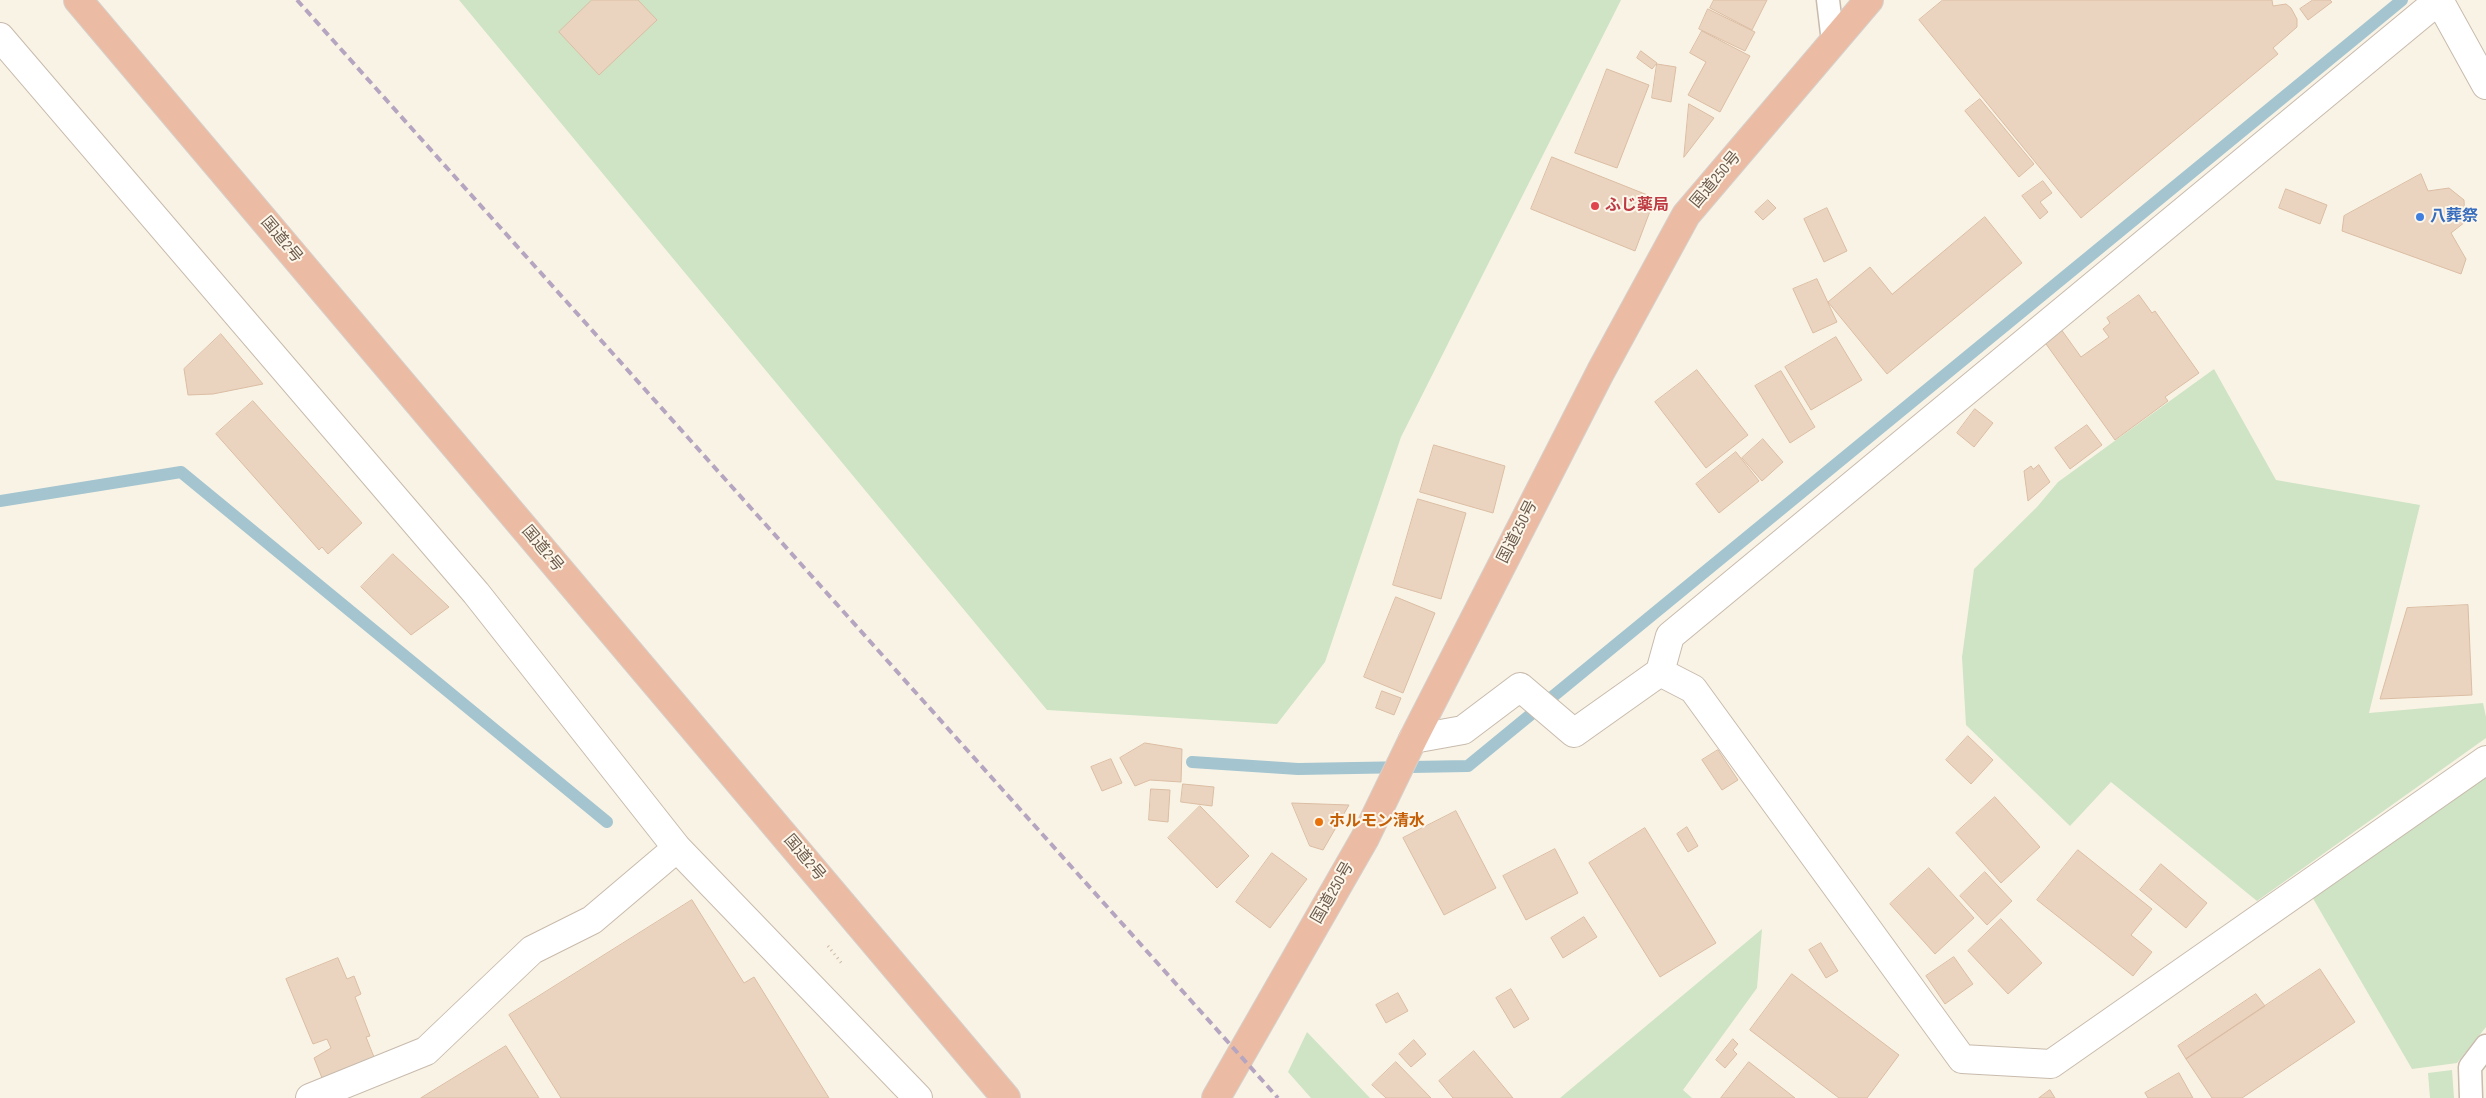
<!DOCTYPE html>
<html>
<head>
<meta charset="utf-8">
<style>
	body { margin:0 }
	canvas { display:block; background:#f9f3e5 }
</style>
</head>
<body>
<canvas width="2486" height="1098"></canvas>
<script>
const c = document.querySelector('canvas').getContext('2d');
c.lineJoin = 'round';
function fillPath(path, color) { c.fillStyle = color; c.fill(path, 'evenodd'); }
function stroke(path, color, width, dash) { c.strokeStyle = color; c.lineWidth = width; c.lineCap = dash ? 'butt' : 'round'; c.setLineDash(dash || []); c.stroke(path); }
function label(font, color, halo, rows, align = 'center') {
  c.font = font + ' "Sofia Sans Condensed","Noto Sans JP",sans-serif'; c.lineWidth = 4; c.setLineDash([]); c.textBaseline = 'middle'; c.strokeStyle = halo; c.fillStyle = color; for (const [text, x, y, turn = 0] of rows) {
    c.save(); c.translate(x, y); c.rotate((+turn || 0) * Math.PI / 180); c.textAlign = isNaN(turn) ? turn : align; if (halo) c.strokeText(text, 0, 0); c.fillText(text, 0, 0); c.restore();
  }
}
fillPath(new Path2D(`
	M459 0H1621L1401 437 1325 662 1277 724 1047 710Z
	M2214 369 2276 480 2420 505 2369 713 2483 703 2486 717V738L2257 901 2111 782 2070 826 1966 725 1962 657 1974 569 2037 507 2058 482Z
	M2486 771V1027L2457 1063 2412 1069 2311 895Z
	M1762 929 1757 988 1683 1090 1692 1098H1560Z
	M1307 1032 1370 1098H1311L1288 1072Z
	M2452 1070 2454 1098H2430L2428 1073Z`), '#cfe4c5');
stroke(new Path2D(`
	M0 501 181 472 607 822
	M1192 762 1298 769 1468 766 2402 0`), '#a4c5d0', 12);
const building = new Path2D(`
	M592 0H638L657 20 599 75 559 32Z
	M1714 0H1767L1752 30 1710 8Z
	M1943 0H2272L2273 6 2286 4 2291 8 2297 19V27L2273 48 2278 54 2081 218 1919 20Z
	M2313 0H2330L2332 2 2308 20 2300 9Z
	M1708 9 1755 32 1745 51 1699 29Z
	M1702 31 1750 56 1720 112 1688 95 1706 62 1690 53Z
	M1641 51 1657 63 1652 69 1637 58Z
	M1657 64 1676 67 1671 102 1652 98Z
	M1607 69 1649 85 1617 168 1575 153Z
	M1980 99 2034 164 2019 177 1965 111Z
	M1689 104 1714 118 1684 157Z
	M1552 157 1655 198 1635 251 1531 209Z
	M2421 174 2428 191 2449 188 2464 200 2465 222 2451 233 2466 259 2461 274 2342 231 2344 216Z
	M2043 181 2052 193 2040 202 2048 212 2040 219 2022 196Z
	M2286 189 2327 205 2320 224 2279 208Z
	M1768 200 1776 208 1763 220 1755 212Z
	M1827 208 1847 251 1824 262 1804 219Z
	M1985 217 2022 263 1887 374 1828 302 1870 267 1892 294Z
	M1817 279 1837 322 1813 333 1793 289Z
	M2139 295 2152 313 2155 311 2199 373 2165 397 2168 401 2115 440 2041 337 2058 325 2081 357 2109 337 2103 329 2110 323 2107 318Z
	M221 334 263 384 213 394 188 395 184 369Z
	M1836 337 1862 380 1811 410 1785 367Z
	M1697 370 1748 435 1706 468 1655 402Z
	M1781 371 1815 427 1790 443 1755 386Z
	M253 401 362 523 328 554 322 547 319 550 216 434Z
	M1975 409 1993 423 1974 447 1957 433Z
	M2087 425 2102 445 2070 469 2055 448Z
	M1763 439 1783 462 1762 481 1742 458Z
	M1434 445 1505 466 1493 513 1420 492Z
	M1736 452 1759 481 1719 513 1696 484Z
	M2039 465 2050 482 2028 501 2024 471 2031 466 2033 469Z
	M1418 499 1466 513 1441 599 1393 585Z
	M393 554 449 607 411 635 361 587Z
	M1396 597 1435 613 1403 693 1364 677Z
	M2468 605 2472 695 2380 699 2407 608Z
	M1382 691 1401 698 1394 715 1376 708Z
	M1968 736 1993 760 1971 784 1946 760Z
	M1145 743 1182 749 1181 782 1150 780 1135 786 1120 758Z
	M1718 750 1738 780 1722 790 1702 760Z
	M1111 759 1122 783 1102 791 1091 767Z
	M1183 784 1214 787 1212 806 1181 802Z
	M1151 789 1170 790 1168 822 1149 820Z
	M1995 797 2040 847 2001 883 1956 833Z
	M1292 803 1349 805 1323 850 1310 846Z
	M1200 806 1249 856 1217 888 1168 838Z
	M1456 811 1496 888 1444 915 1403 838Z
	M1687 827 1698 846 1688 852 1677 834Z
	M1645 828 1716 943 1660 977 1589 863Z
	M1555 849 1578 893 1526 920 1503 876Z
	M2078 850 2152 909 2131 935 2152 952 2133 976 2037 900Z
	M1272 853 1307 879 1270 928 1236 902Z
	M2161 864 2207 903 2186 928 2140 890Z
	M1929 868 1974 918 1935 954 1890 904Z
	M1985 872 2012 901 1987 925 1960 896Z
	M692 900 744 983 754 977 829 1098H561L509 1015Z
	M1584 917 1597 937 1563 958 1551 938Z
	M2001 919 2042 963 2008 994 1968 951Z
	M1821 943 1838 971 1826 978 1809 950Z
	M1954 957 1973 984 1945 1004 1926 976Z
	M338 958 347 979 354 976 361 994 355 997 370 1036 366 1037 374 1057 322 1078 314 1058 331 1048 327 1039 313 1044 286 979Z
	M2320 969 2355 1022 2242 1098H2212L2186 1059Z
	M1792 974 1899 1055 1867 1098H1839L1750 1030Z
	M1511 989 1529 1019 1514 1028 1496 998Z
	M1398 993 1408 1011 1386 1023 1376 1005Z
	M2256 994 2265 1006 2186 1059 2178 1046Z
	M1733 1039 1738 1044 1733 1050 1737 1054 1725 1068 1716 1060Z
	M1414 1040 1426 1054 1411 1067 1399 1054Z
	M506 1046 539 1098H421Z
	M1474 1051 1513 1098H1453L1439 1081Z
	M1396 1062 1431 1098H1386L1372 1085Z
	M1749 1062 1795 1098H1721Z
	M2179 1073 2193 1098H2148L2145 1093Z
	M2050 1090 2055 1098H2039Z`);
fillPath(building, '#ead4c0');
stroke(building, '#dbbda3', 1);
const lane = new Path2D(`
	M1828 0 1833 42
	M2471 1098 2470 1067 2486 1046`);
const street = new Path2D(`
	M0 37 476 593 677 848 918 1098
	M1660 672 1670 636 2439 0 2486 85
	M1413 739 1463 730 1520 687 1574 733 1660 672 1693 689 1962 1059 2051 1064 2486 760
	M310 1098 426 1051 532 950 592 920 677 848`);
const highway = new Path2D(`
	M78 0 1006 1098
	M1216 1098 1365 838 1413 739 1601 371 1686 215 1869 0`);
stroke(lane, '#c8bbad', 25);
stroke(street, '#c8bbad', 30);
stroke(highway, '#d6d1cd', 30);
stroke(new Path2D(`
	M828 946 843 965`), '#cfb8a4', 3, [1, 4]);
stroke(lane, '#fff', 22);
stroke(street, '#fff', 28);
stroke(highway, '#ebbca3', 28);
stroke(new Path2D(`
	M297 0 1278 1098`), '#b6a5c0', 4, [8, 5]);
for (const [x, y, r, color] of [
	[1595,206,5,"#e0444e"],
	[2420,217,5,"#3f7fe0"],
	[1319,822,5,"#e8710a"]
]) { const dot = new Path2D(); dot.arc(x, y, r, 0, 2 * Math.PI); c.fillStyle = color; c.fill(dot); stroke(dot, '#fcf7ea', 2); }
label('16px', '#6e5c4e', '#fcf7ea', [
	["国道250号",1716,180,-50],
	["国道2号",281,240,50],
	["国道250号",1518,532,-63],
	["国道2号",542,549,50],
	["国道2号",804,858,50],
	["国道250号",1333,893,-60]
]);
label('bold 16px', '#be3a42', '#fcf7ea', [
	["ふじ薬局",1605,206]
], 'left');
label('bold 16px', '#366cbe', '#fcf7ea', [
	["八葬祭",2430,217]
], 'left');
label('bold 16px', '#c56008', '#fcf7ea', [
	["ホルモン清水",1329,822]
], 'left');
</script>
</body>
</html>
